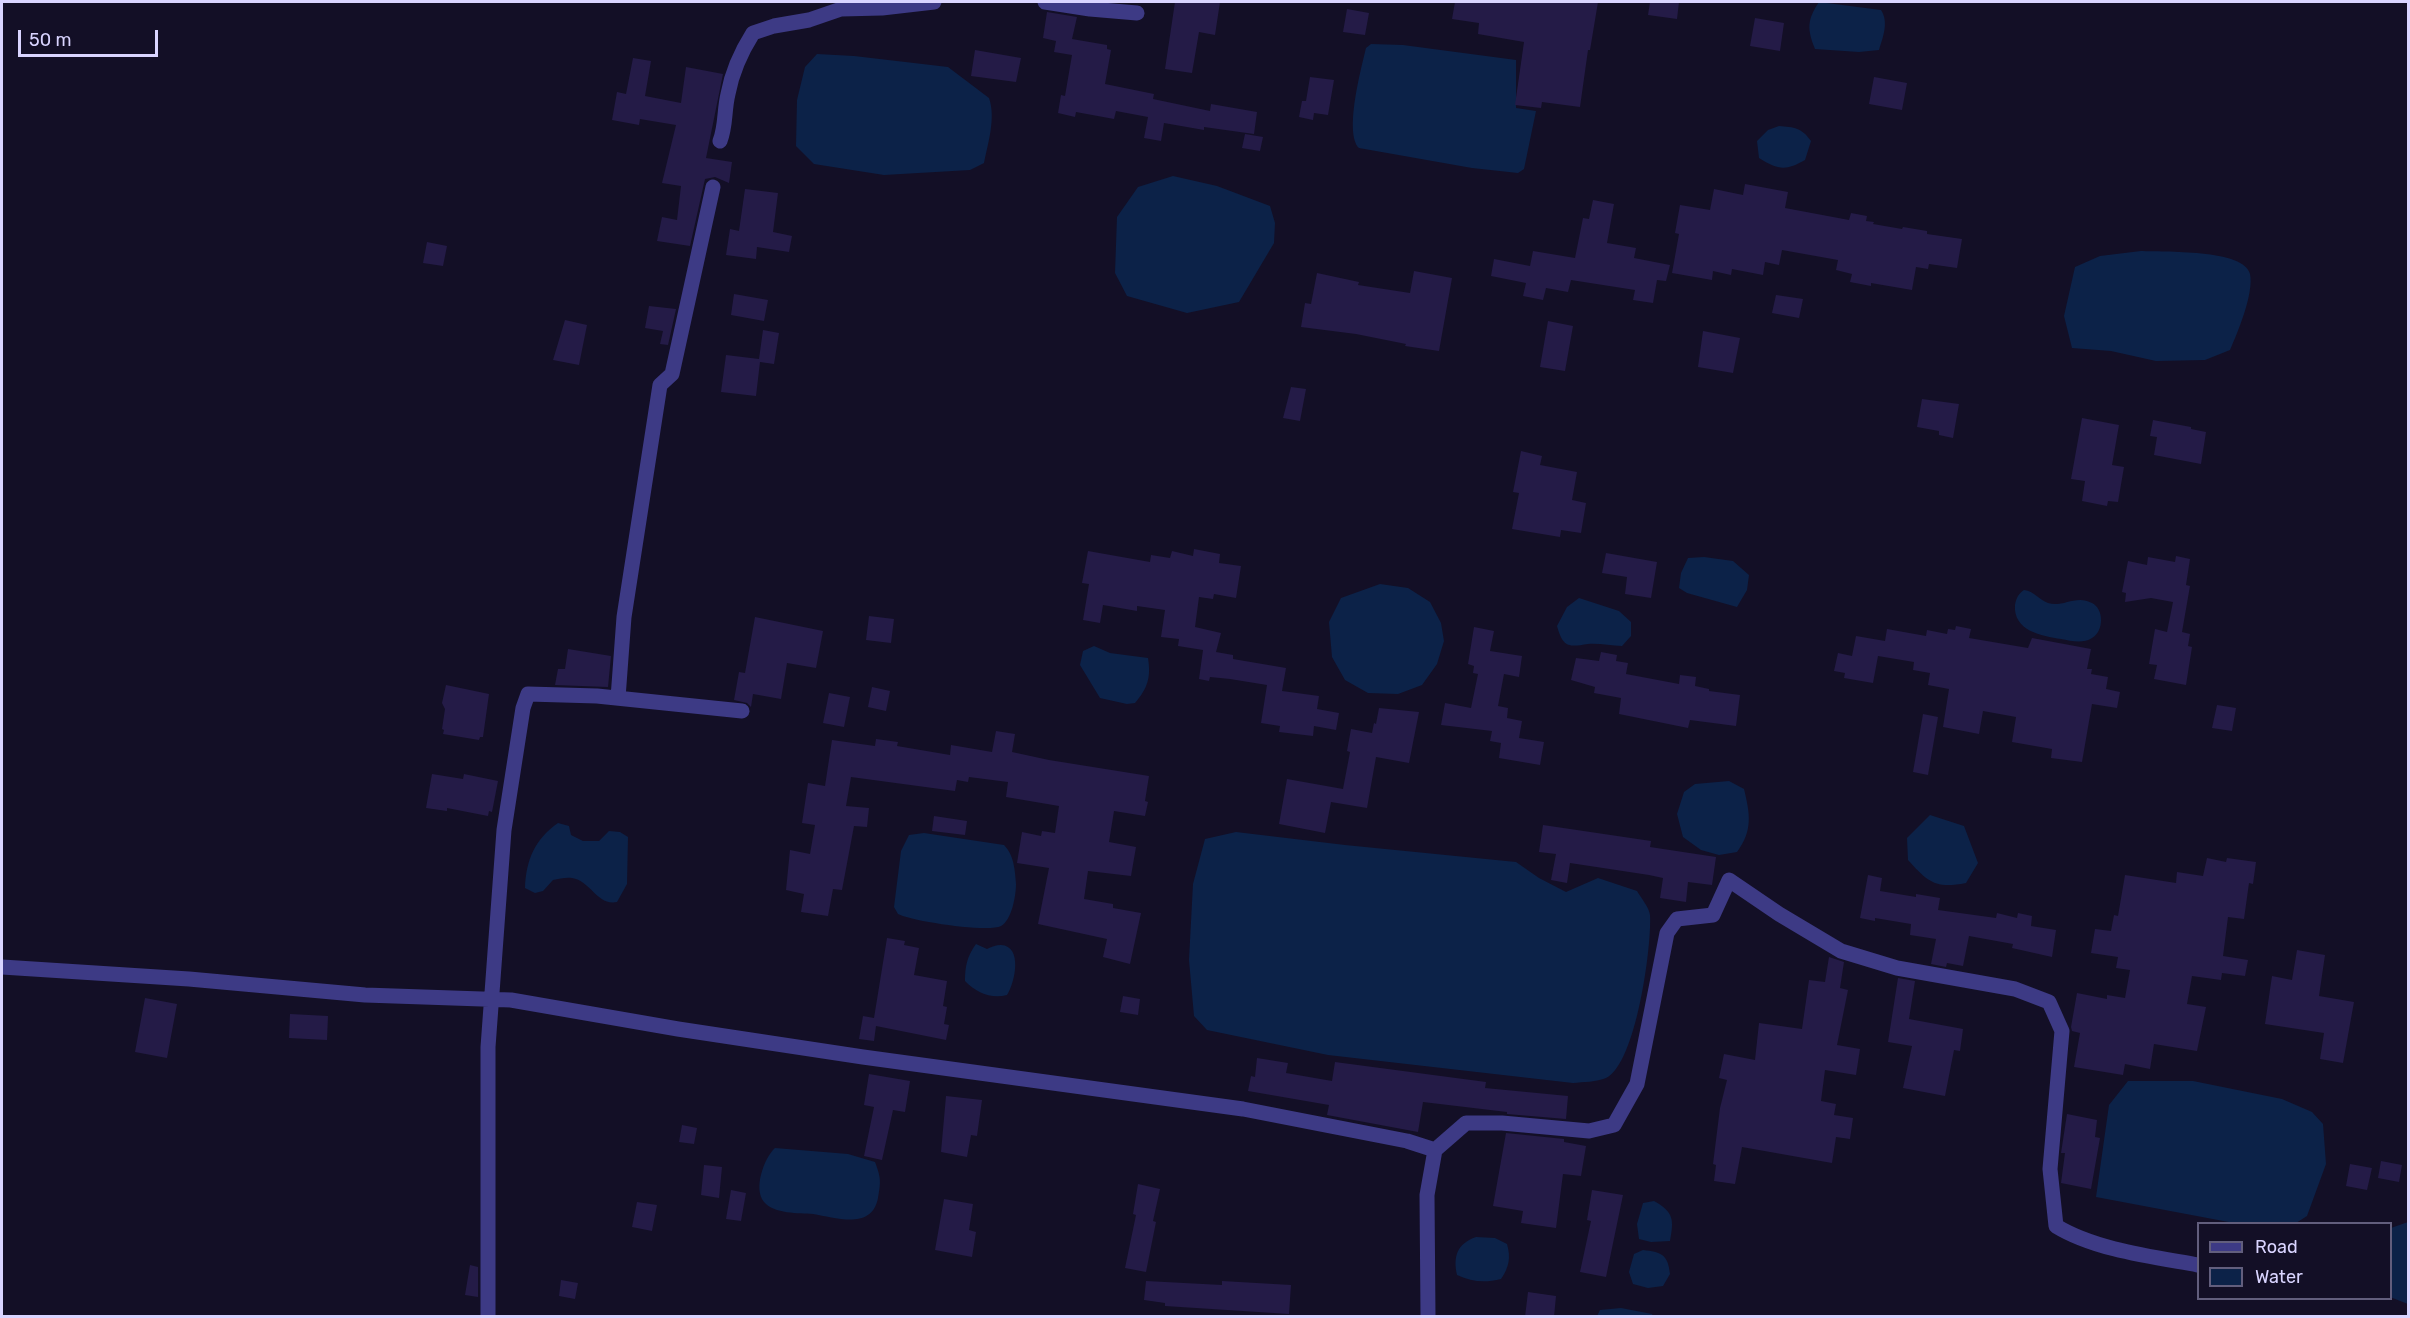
<!DOCTYPE html>
<html>
<head>
<meta charset="utf-8">
<style>
	body { margin:0 }
	#map { position:relative; width:2410px; height:1318px; overflow:hidden; background:#130f26; font-family:Rubik,sans-serif }
	canvas { display:block }
	.frame { position:absolute; inset:0; border:3px solid #d9d4ff; pointer-events:none }
	.legend { position:absolute; left:2197px; top:1222px; width:195px; height:78px; box-sizing:border-box; background:#130f26; border:2px solid #625e7d; margin:0; padding:8px 10px; list-style:none; font-size:18px; color:#d9d4ff }
	.legend li { display:flex; align-items:center; gap:12px; height:30px }
	.legend b { width:30px; border:2px solid #625e7d }
	.scale { position:absolute; left:18px; top:30px; width:140px; height:27px; box-sizing:border-box; border:3px solid #d9d4ff; border-top:0; padding-left:8px; font-size:18px; line-height:21px; white-space:nowrap; color:#d9d4ff; -webkit-text-stroke:4px #130f26; paint-order:stroke }
</style>
</head>
<body>
<div id="map">
<canvas width="2410" height="1318"></canvas>
<div class="frame"></div>
<ul class="legend">
<li><b style="height:8px;background:#3d3a85"></b>Road</li>
<li><b style="height:16px;background:#0c2248"></b>Water</li>
</ul>
<div class="scale">50 m</div>
</div>
<script>
const c = document.querySelector('canvas').getContext('2d');
c.lineJoin = 'round';
function fillPath(path, color) { c.fillStyle = color; c.fill(path, 'evenodd'); }
function stroke(path, color, width, dash) { c.strokeStyle = color; c.lineWidth = width; c.lineCap = dash ? 'butt' : 'round'; c.setLineDash(dash || []); c.stroke(path); }
fillPath(new Path2D(`
	M1819 2 1881 10C1889 22 1883 37 1879 50L1859 52 1815 49C1807 29 1807 20 1819 2Z
	M1371 44 1403 45 1516 60V108L1536 111 1524 169 1518 173 1472 168 1359 148C1344 133 1361 69 1366 48Z
	M817 54 854 56 948 67 989 98C996 118 988 143 984 163L970 170 884 175 814 164 796 146 797 100 805 67Z
	M1779 126C1794 127 1802 128 1811 141L1805 160C1786 171 1778 170 1759 158L1757 141 1768 130Z
	M1173 176 1217 186 1270 206 1275 223 1274 243 1239 302 1187 313 1127 296 1115 273 1117 217 1138 187Z
	M2141 251C2162 252 2245 249 2250 274 2254 293 2238 332 2230 350L2205 360 2156 361 2111 351 2072 348 2064 316 2075 267 2100 256Z
	M1704 557 1733 561 1749 575 1747 590 1737 607 1687 593 1679 588 1681 573 1688 558Z
	M1380 584 1408 588 1430 602 1441 623 1444 641 1437 664 1422 685 1398 694 1368 693 1345 680 1332 657 1329 622 1341 598Z
	M2024 590C2034 591 2039 600 2048 603 2062 608 2076 594 2092 603 2104 609 2104 631 2092 638 2083 644 2071 641 2061 639 2042 636 2013 631 2015 605 2016 598 2019 593 2024 590Z
	M1579 598 1619 611 1631 622V636L1622 646C1611 646 1599 643 1588 644 1569 647 1563 648 1557 626L1567 607Z
	M1094 646 1110 653 1148 658C1151 677 1148 688 1135 703L1127 704 1100 698 1080 665 1083 651Z
	M1729 781 1744 789C1750 814 1753 830 1737 852L1719 855 1701 850 1683 837 1677 814 1684 792 1695 784Z
	M1930 815 1964 826 1978 863 1966 883C1935 889 1928 882 1908 860L1907 838Z
	M558 823 569 826 571 835 583 841H599L609 831 620 832 628 837 627 884 617 902C597 906 591 881 572 878 566 877 559 879 553 880L543 891 535 893 525 888C526 860 535 839 558 823Z
	M1236 832 1345 845 1516 862 1539 878 1566 892 1598 878 1637 891C1641 898 1649 907 1650 915 1652 946 1636 1064 1606 1078 1597 1082 1583 1082 1573 1083L1328 1055 1207 1030 1194 1016 1189 960 1193 884 1205 839Z
	M924 833 1004 845C1014 855 1015 870 1016 884 1016 895 1012 920 1001 926 988 933 911 921 898 914L894 907 901 851 909 835Z
	M976 944 987 949C991 947 996 945 1001 945 1023 946 1015 983 1007 995 991 999 977 993 965 981 965 967 967 956 976 944Z
	M2128 1081H2193L2282 1099 2312 1112 2323 1124 2326 1164 2307 1216 2296 1223H2234L2096 1197 2109 1105Z
	M775 1148 848 1154 875 1162C881 1178 881 1181 878 1198 872 1230 837 1218 813 1214 799 1213 774 1214 764 1202 753 1189 764 1158 775 1148Z
	M1654 1201C1674 1212 1674 1220 1670 1241L1651 1242 1639 1239 1637 1224 1643 1203Z
	M2408 1222V1304L2390 1297 2391 1228Z
	M1476 1237 1495 1238 1507 1244C1511 1258 1509 1267 1501 1279 1485 1283 1472 1282 1457 1275 1453 1256 1457 1244 1476 1237Z
	M1643 1250C1661 1252 1668 1254 1670 1274L1663 1286 1648 1288 1633 1284 1629 1272 1634 1254Z
	M1621 1308 1652 1314 1653 1316H1597L1600 1310Z`), '#0c2248');
fillPath(new Path2D(`
	M1175 2H1220L1215 35 1199 32 1192 73 1165 69Z
	M1455 2H1598L1590 50H1588L1580 107 1542 102 1541 108 1515 105 1524 42 1478 34 1479 23 1452 19Z
	M1650 2H1679L1677 19 1648 15Z
	M1347 9 1369 13 1365 35 1343 32Z
	M1047 12 1077 17 1072 39 1107 45V49L1111 50 1105 84 1154 94 1153 99 1210 111 1211 104 1257 112 1254 134 1204 127V130L1164 123 1161 141 1144 138 1148 117 1116 111 1114 119 1076 112 1075 117 1058 113 1061 95 1065 96 1072 55 1054 52 1056 41 1043 38Z
	M1755 18 1784 23 1780 51 1750 46Z
	M975 50 1021 58 1016 82 971 76Z
	M633 58 651 61 645 96 681 103 686 67 723 74 706 158 732 162 729 183 715 177 705 179 690 246 657 241 662 217 677 220 681 186 662 183 676 125 640 119 639 125 612 120 617 92 626 94Z
	M1310 77 1334 80 1328 115 1314 113 1313 120 1299 117 1302 101H1306Z
	M1874 77 1907 83 1902 110 1869 104Z
	M1245 134 1263 137 1260 151 1242 148Z
	M1745 184 1788 192 1785 208 1849 220 1851 213 1867 216 1866 221 1874 222 1873 224 1902 229 1903 227 1927 231V234L1962 239 1957 268 1929 264 1928 269 1916 267 1912 290 1871 283V286L1850 282 1852 274 1836 270 1838 260 1782 250 1779 265 1765 262 1763 275 1732 269 1731 275 1713 271 1712 280 1672 273 1679 234 1675 233 1680 205 1710 210 1714 189 1743 195Z
	M745 189 778 193 773 232 792 236 789 252 757 247 756 259 726 255 730 229 739 231Z
	M1593 200 1614 204 1607 243 1636 248 1634 258 1670 265 1666 281 1657 280 1653 303 1633 300 1635 290 1571 280 1568 292 1546 288 1543 300 1523 296 1526 283 1491 276 1494 259 1530 266 1533 251 1575 258 1583 218 1589 219Z
	M427 242 447 246 443 266 423 263Z
	M1414 271 1452 278 1439 351 1405 346 1406 344 1356 334 1301 327 1305 303 1311 304 1317 273 1359 282 1358 285 1410 293Z
	M734 294 768 300 764 321 731 315Z
	M1776 295 1803 299 1799 318 1772 313Z
	M649 306 676 309 668 345 660 344 663 331 645 328Z
	M565 320 587 325 579 365 553 360Z
	M1548 321 1573 326 1565 371 1540 367Z
	M763 330 779 333 774 364 760 362 756 396 721 392 726 355 759 359Z
	M1703 331 1740 338 1733 373 1698 367Z
	M1291 387 1306 389 1300 421 1283 418Z
	M1922 399 1959 404 1953 438 1939 435V431L1917 427Z
	M2082 418 2119 425 2112 465 2124 467 2118 502 2108 501 2107 506 2082 501 2085 481 2071 479Z
	M2153 420 2191 427V429L2206 432 2201 464 2154 455 2157 437 2150 436Z
	M1521 451 1542 456 1540 465 1577 472 1572 500 1586 503 1581 533 1561 530 1560 537 1512 529 1519 493 1513 492Z
	M1194 549 1220 554 1219 563 1241 566 1236 598 1214 594 1213 599 1199 597 1195 627 1221 633 1216 652 1233 655V659L1286 668 1282 691 1319 696 1317 709 1339 713 1336 730 1314 726 1313 736 1279 732 1280 726 1261 723 1267 685 1230 679 1210 677 1209 681 1199 679 1203 650 1178 646 1179 639 1161 637 1165 610 1137 606V611L1103 605 1100 623 1083 620 1089 584 1082 583 1088 551 1150 562 1151 555 1170 558 1172 551 1193 556Z
	M1606 553 1657 562 1651 598 1625 594 1627 577 1602 573Z
	M2176 556 2190 559 2186 585 2190 586 2182 632 2190 634 2188 646 2192 647 2186 685 2154 679 2157 665 2149 664 2155 629 2167 632 2173 602 2151 598 2125 602 2126 593 2122 592 2128 561 2147 565 2148 557 2175 562Z
	M869 616 894 619 891 643 866 640Z
	M755 617 823 631 816 668 787 663 781 699 753 694 751 707 747 703 734 700 739 672 745 673Z
	M1956 626 1971 629 1969 638 2028 648 2032 638 2091 649 2087 669H2092L2091 674 2108 677 2106 689 2120 692 2117 708 2092 704 2082 762 2051 758 2052 749 2012 742 2016 717 1983 711 1979 734 1943 727 1949 689 1928 685 1930 673 1913 670 1914 662 1878 656 1873 683 1844 678 1845 673 1834 671 1838 653 1852 656 1856 636 1885 641 1887 629 1926 636 1927 630 1947 634 1948 629 1955 630Z
	M1474 627 1494 631 1490 651 1522 656 1519 677 1504 674 1498 706 1508 708 1507 718 1522 721 1519 738 1544 742 1540 765 1499 758 1501 743 1490 741 1492 731 1441 725 1445 703 1471 708 1478 674 1473 673 1474 666 1468 664Z
	M568 649 611 656 608 687 555 685 558 669H565Z
	M1601 652 1617 655 1616 661 1628 663 1626 674 1679 684 1680 675 1696 677 1695 686 1709 689V691L1740 695 1736 726 1690 720 1688 728 1619 714 1621 698 1594 693 1595 687 1571 680 1576 658 1599 661Z
	M446 685 489 694 483 737H480L479 740 443 734 444 730 442 729 445 709 442 703Z
	M872 687 890 691 886 711 868 707Z
	M829 693 850 697 844 727 823 723Z
	M2217 705 2236 708 2232 731 2212 728Z
	M1379 708 1419 712 1409 763 1376 757 1367 808 1331 802 1325 833 1279 824 1287 779 1343 789 1350 752 1347 751 1351 729 1372 733 1374 723 1376 724Z
	M1923 714 1938 717 1928 775 1913 772Z
	M996 731 1015 734 1012 752 1049 760 1149 776 1145 801 1148 802 1145 816 1114 811 1109 842 1136 847 1131 876 1088 871 1084 899 1113 904V908L1141 913 1130 964 1103 957 1107 939 1038 924 1049 868 1017 863 1022 832 1041 836 1042 831 1055 833 1059 806 1006 797 1008 782 969 777 968 782 957 780 955 791 851 777 846 806 869 808 867 827 854 826 842 890 833 889 828 916 801 912 804 894 786 890 790 850 810 854 815 825 802 823 808 783 825 786 832 740 875 746 876 739 898 742 897 746 950 755 951 745 992 752Z
	M432 774 463 779 464 774 498 781 492 812 489 811 488 816 447 808V811L426 808Z
	M934 816 967 821 965 835 932 831Z
	M1543 825 1651 841 1650 847 1716 857 1712 885 1688 882 1686 902 1660 898 1663 878 1649 875 1570 863 1567 883 1551 880 1556 854 1539 852Z
	M2207 858 2226 862 2227 858 2256 862 2253 884 2249 883 2244 919 2228 917 2223 956 2248 960 2245 976 2222 973 2221 980 2192 976 2187 1004 2206 1007 2197 1051 2154 1044 2150 1069 2125 1064 2123 1075 2074 1067 2080 1033 2072 1031 2071 1027 2077 993 2107 999V995L2125 998 2130 970 2116 968 2118 957 2091 953 2095 929 2111 931 2114 915 2118 916 2125 875 2176 883 2177 872 2203 876Z
	M1868 875 1882 878 1880 891 1916 897V894L1940 898 1938 910 1996 918 1997 913 2017 918 2018 913 2032 916 2031 926 2056 930 2052 957 2012 948 2013 944 1969 936 1963 966 1947 963 1946 967 1931 964 1936 939 1910 935 1911 924 1875 918V921L1860 918Z
	M887 938 905 941 904 945 919 948 914 975 947 981 943 1006 947 1007 944 1024 949 1025 946 1040 876 1026 874 1041 859 1039 863 1016 874 1018Z
	M2297 950 2325 955 2319 996 2354 1002 2343 1063 2320 1059 2324 1033 2265 1024 2272 976 2292 980Z
	M1829 957 1844 962 1840 988 1848 990 1837 1045 1860 1049 1856 1075 1825 1070 1821 1101 1836 1104 1834 1115 1853 1118 1850 1139 1836 1137 1832 1163 1742 1147 1735 1184 1714 1181 1716 1165 1713 1164 1720 1108 1727 1080 1719 1078 1724 1054 1755 1060 1759 1023 1802 1029 1809 980 1825 982Z
	M1898 978 1915 981 1909 1019 1963 1029 1960 1051 1954 1050 1945 1096 1903 1088 1912 1046 1888 1042Z
	M1123 996 1140 999 1138 1015 1120 1012Z
	M145 998 177 1004 167 1058 135 1052Z
	M290 1014 328 1016 327 1040 289 1038Z
	M1257 1058 1288 1063 1286 1073 1332 1081 1335 1062 1486 1082 1485 1088 1568 1096 1566 1119 1507 1114V1112L1423 1102 1418 1132 1327 1115 1329 1105 1248 1091 1251 1076 1255 1077Z
	M869 1074 910 1081 905 1112 893 1110 882 1160 864 1156 874 1107 864 1105Z
	M946 1096 982 1100 977 1136 971 1135 967 1157 941 1152Z
	M2067 1114 2097 1120 2095 1137 2100 1138 2091 1189 2061 1183 2065 1153H2061Z
	M682 1125 697 1128 694 1144 679 1142Z
	M1506 1133 1564 1139V1142L1586 1146 1581 1176 1563 1174 1556 1228 1521 1223 1523 1211 1493 1206Z
	M2381 1161 2402 1165 2399 1182 2378 1178Z
	M2350 1164 2372 1168 2367 1190 2346 1186Z
	M704 1165 722 1167 719 1198 701 1195Z
	M1138 1184 1160 1189 1153 1221 1156 1222 1146 1272 1125 1268 1136 1215 1133 1214Z
	M731 1190 746 1193 741 1221 726 1219Z
	M1592 1190 1623 1195 1606 1277 1580 1272 1591 1221 1587 1220Z
	M944 1199 973 1204 969 1230 976 1232 972 1257 935 1250Z
	M637 1202 657 1205 652 1231 632 1227Z
	M470 1265 478 1267V1297L465 1295Z
	M561 1280 578 1283 575 1299 559 1296Z
	M1146 1281 1222 1285V1281L1291 1285 1289 1314 1165 1306V1303L1144 1300Z
	M1528 1292 1556 1296 1554 1317H1525Z`), '#241b47');
stroke(new Path2D(`
	M1045 2 1090 9 1137 13
	M720 141C726 126 724 110 728 94 732 72 741 52 753 33L774 26 809 20 841 9 882 8 934 2
	M618 698 624 617 660 385 672 374 713 187
	M2 967 189 979 365 995 511 1000 678 1029 863 1057 1243 1109 1407 1141 1435 1150
	M488 1316V1047L504 830 523 708 528 694 597 696 742 711
	M1428 1316 1427 1195 1435 1150 1466 1123H1502L1589 1131 1614 1125 1637 1084 1667 933 1677 919 1713 915 1729 880 1779 914 1841 951 1897 968 2015 989 2049 1002 2062 1031 2050 1169 2056 1226C2095 1250 2154 1257 2198 1265`), '#3d3a85', 15);
</script>
</body>
</html>
